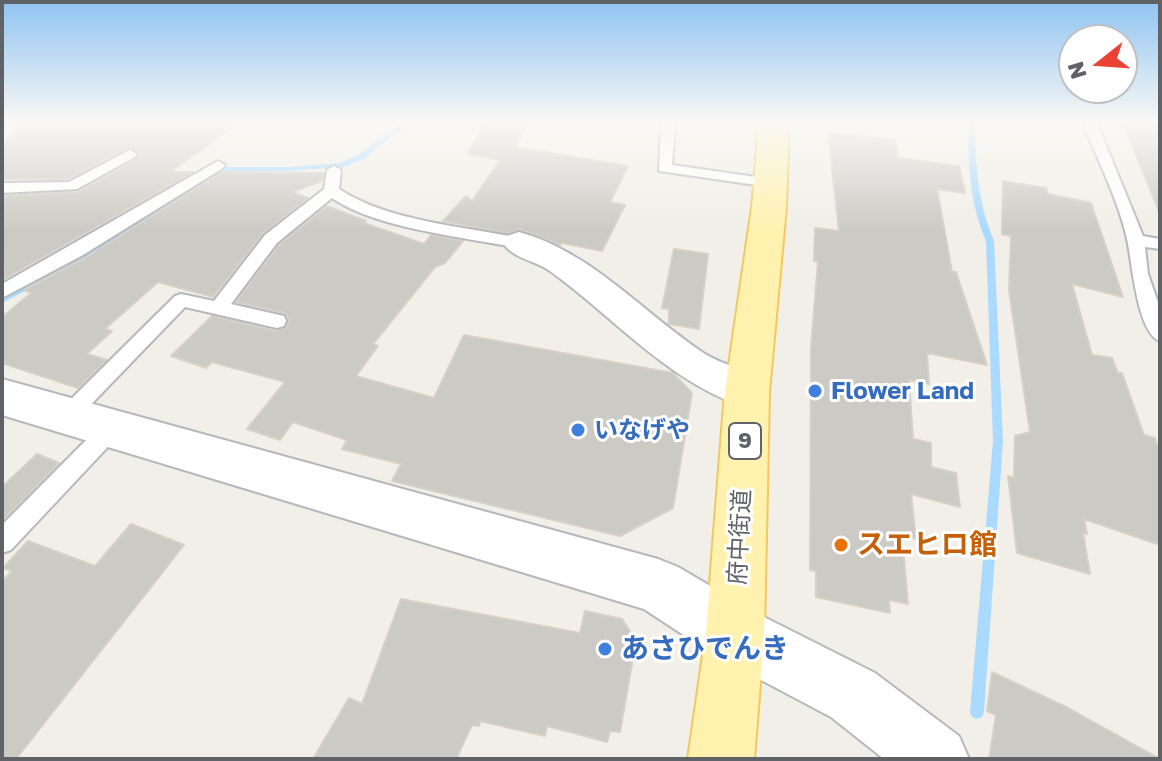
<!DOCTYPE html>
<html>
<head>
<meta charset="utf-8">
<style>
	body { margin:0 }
	#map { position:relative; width:1162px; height:761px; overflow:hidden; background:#f1efe8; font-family:"Golos Text",sans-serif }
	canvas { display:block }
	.frame { position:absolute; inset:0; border:4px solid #5f6368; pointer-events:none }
	.north { position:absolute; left:1058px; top:24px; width:80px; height:80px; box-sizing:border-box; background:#fff; border:2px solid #bfc1c3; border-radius:50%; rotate:253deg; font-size:22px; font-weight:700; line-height:32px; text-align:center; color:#5f6368 }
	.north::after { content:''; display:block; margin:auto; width:28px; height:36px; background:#ea4335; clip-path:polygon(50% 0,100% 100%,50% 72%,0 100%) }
</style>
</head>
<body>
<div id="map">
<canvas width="1162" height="761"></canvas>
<div class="frame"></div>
<div class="north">N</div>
</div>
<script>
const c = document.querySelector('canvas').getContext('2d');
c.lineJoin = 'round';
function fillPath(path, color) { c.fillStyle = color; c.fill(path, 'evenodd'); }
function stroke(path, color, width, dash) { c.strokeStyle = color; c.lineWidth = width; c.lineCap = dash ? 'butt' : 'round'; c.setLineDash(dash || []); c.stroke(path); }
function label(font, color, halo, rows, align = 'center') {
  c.font = font + ' "Golos Text","Noto Sans JP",sans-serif'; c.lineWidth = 6; c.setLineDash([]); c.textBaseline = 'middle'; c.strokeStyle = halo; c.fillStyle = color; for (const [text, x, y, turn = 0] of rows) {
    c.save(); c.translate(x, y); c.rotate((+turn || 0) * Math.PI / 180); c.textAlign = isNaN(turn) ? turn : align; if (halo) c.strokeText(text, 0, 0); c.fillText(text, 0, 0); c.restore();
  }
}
fillPath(new Path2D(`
	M400 123H408L364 159 344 167 289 171H229L81 262 2 303V296L75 258 224 167H289L340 163 358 155Z
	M969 123H975C976 167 977 200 994 241L1003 441 984 712 982 717 977 719 972 717 970 712 993 441 986 241C969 200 968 166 969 123Z`), '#aadaff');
const building = new Path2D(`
	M22 123H239L170 172H193L4 279 2 196 78 192 136 160 140 153 129 147 68 179H2V145Z
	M486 123H528L515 147 628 166 610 202 625 205 602 251 562 243 560 245 520 229 507 233 443 221 466 196 472 201 500 160 467 154Z
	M1123 123H1160V211L1159 212Z
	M828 132 895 140 898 158 959 166 965 193 937 189 952 272H956L987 365 927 353 929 384 909 380 913 439 931 443V467L956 473 960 507 911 494 916 539 902 536 908 604 889 600 890 613 816 597V571L810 570 811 347 818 262 814 261 815 228 839 231Z
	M222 172 324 173 322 181 292 192 308 198 263 233 213 297 158 282 105 329 112 331 87 354 107 360 78 388 2 363V317L31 293 24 290 85 258Z
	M1003 181 1046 188 1048 194 1091 203 1123 297 1072 284 1092 355 1112 358 1118 373H1122L1144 435 1155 438 1156 444 1160 446V545L1084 519 1087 534 1083 533 1090 574 1017 553 1008 476 1014 478 1015 436 1030 432 1009 290 1011 236 1002 234Z
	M327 206 366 221 364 223 424 244 431 235 463 241 445 263 435 267 373 344 378 346 356 376 434 398 464 335 673 373 692 393 673 508 620 536 392 481 401 464 342 449 347 440 293 422 280 440 247 429 285 382 212 362 206 368 171 356 212 316 276 331 287 327 289 320 285 313 236 302 279 245Z
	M674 249 708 254 699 329 669 324V309L662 308Z
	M37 454 59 463 2 521V487Z
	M131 524 184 545 16 759H2V581L12 571 3 568 28 541 95 566Z
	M401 599 580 633 585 611 622 619 636 641 620 732 610 731 607 742 547 726 545 736 480 721 479 726 472 725 456 759H313L349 698 362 704Z
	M992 672 1068 708 1160 759H989L996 715 987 711Z`);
fillPath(building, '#cccac5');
stroke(building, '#d6d1c6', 2);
const service = new Path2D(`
	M661 123H675L672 165 770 179 777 183 770 187 659 171Z
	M1083 123H1097L1143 236 1160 239V249L1145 247 1148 274 1160 308V341C1137 334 1132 260 1127 239 1118 199 1098 161 1083 123Z
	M130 150 137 154 135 157 77 189 2 193V183L69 182Z
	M218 161 225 165 223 168 83 255 2 298V284Z
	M334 166 341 170 339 189C387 221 462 226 519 238L527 243 519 248C464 237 377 229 332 198L277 243 231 304 284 316 286 321 284 326 277 328 185 307 75 421 68 423 61 421 58 415 61 409 175 296 181 294 214 301 265 235 324 189 327 170Z
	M112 419 120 422 123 428 120 434 11 550 2 553V525L104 422Z`);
const minor = new Path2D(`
	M519 232C592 252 644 314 705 354 726 367 756 370 767 392L761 403 747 408C668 382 615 318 550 271 535 260 513 259 503 243L507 236Z`);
const tertiary = new Path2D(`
	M2 379 658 559 678 567 756 613 875 673 959 736 969 759H884L831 717 714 655 644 609 2 415Z`);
const primary = new Path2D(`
	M759 123H789L786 207 769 392 764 634 754 759H688L706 634 725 392 752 207Z`);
stroke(service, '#b5b8bc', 4);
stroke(minor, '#b5b8bc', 4);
stroke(tertiary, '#b5b8bc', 4);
stroke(primary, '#f2c960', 4);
fillPath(service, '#fff');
fillPath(minor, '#fff');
fillPath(tertiary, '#fff');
fillPath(primary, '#fff2af');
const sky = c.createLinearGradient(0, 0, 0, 230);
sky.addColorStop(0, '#8fc3f1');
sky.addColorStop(0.53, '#f9f8f5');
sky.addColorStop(1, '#f9f8f500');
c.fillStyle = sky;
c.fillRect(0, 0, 1162, 230);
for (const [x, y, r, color] of [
	[815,391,8,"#3f7fe0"],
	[578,430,8,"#3f7fe0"],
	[841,545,8,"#e8710a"],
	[605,649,8,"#3f7fe0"]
]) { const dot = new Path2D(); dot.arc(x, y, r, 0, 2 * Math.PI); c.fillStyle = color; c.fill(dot); stroke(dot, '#fff', 3); }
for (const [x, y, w] of [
	[745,441,32]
]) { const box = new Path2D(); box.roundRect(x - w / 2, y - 18, w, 36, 6); c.fillStyle = '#fff'; c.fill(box); stroke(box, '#5f6368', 2); }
label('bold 22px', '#5f6368', null, [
	["9",745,441]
]);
label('bold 24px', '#366cbe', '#fff', [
	["Flower Land",831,391],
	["いなげや",594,430]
], 'left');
label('24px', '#5f6368', '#fff', [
	["府中街道",740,537,-87]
]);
label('bold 28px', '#c56008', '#fff', [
	["スエヒロ館",857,545]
], 'left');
label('bold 28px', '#366cbe', '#fff', [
	["あさひでんき",621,649]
], 'left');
</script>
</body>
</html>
